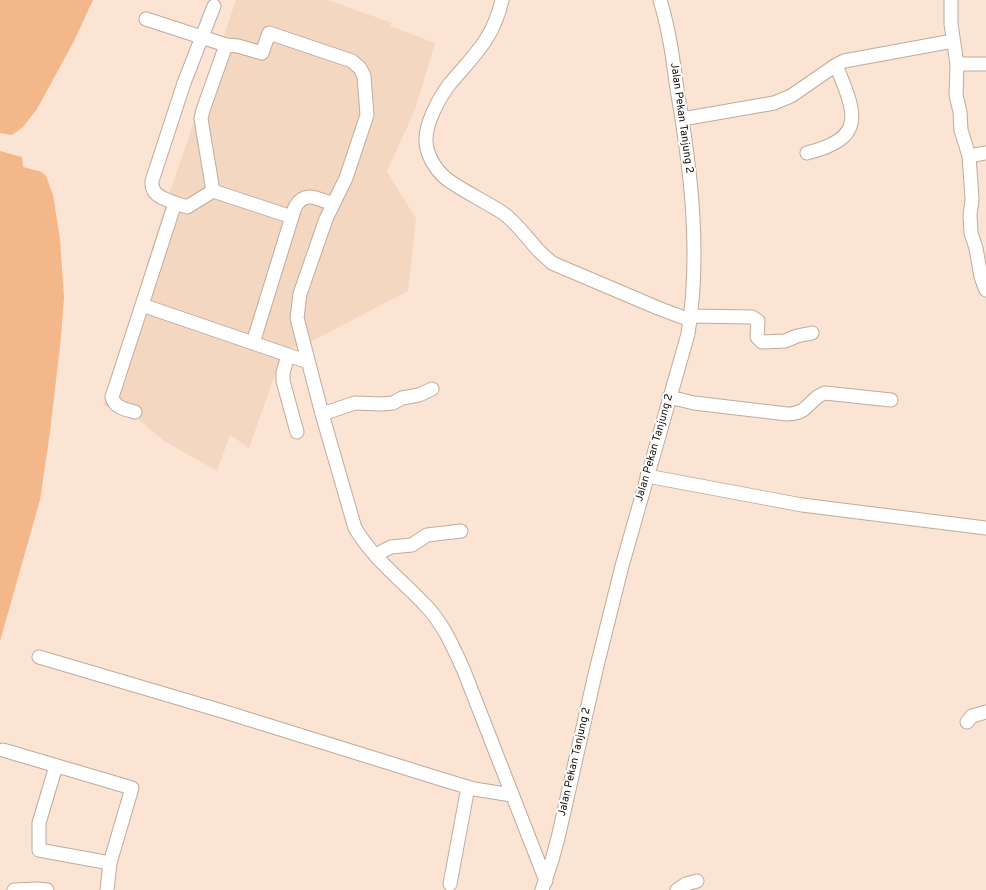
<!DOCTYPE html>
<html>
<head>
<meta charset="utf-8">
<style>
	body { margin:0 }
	canvas { display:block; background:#fbe4d3 }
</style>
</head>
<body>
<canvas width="986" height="890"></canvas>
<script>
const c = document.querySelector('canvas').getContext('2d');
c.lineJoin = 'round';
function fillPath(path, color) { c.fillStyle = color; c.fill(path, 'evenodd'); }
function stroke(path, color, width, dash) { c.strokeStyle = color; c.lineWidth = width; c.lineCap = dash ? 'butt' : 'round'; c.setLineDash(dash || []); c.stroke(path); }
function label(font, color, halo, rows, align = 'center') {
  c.font = font + ' Overpass,sans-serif'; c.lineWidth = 4; c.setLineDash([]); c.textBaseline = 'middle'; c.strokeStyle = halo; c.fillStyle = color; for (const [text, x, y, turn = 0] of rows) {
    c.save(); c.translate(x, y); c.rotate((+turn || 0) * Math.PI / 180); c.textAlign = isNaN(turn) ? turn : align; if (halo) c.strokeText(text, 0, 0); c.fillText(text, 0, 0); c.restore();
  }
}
fillPath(new Path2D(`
	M236 0H328L392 23 390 26 435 43 415 110 387 171 416 219 408 291 316 339 304 345 284 350 249 448 230 435 217 471 164 441 131 413 103 406 166 203Z`), '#f4d7c1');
fillPath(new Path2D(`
	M0 0H93L74 41 37 109 23 127 12 135 0 133Z
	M0 151 22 157 23 167 42 172 46 176 53 195 60 239 64 297 61 337 50 432 40 500 0 641Z`), '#f3b789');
const minor = new Path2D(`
	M502 0C493 40 473 56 448 86 438 100 425 124 426 142 427 157 438 174 451 182 467 193 486 202 503 213 517 223 527 238 539 251 543 255 548 259 552 263L658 308 690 320
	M951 0V24L957 64 956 95 960 112 961 130 969 156 971 184 972 200 970 215 971 233 976 248 981 277 986 290
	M146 19 226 45 238 46 262 53 269 33 352 61 360 68 364 76 367 115 346 178 326 219 300 294 297 318 322 414 355 528C374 560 403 581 427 607 444 625 454 649 464 671L546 881
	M957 64H986
	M682 119 774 103 791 96 836 65 844 61 953 41
	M807 153C868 138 855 112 836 65
	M969 156 986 153
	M213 191 201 119 203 110 226 45
	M213 191 292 217
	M175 203C163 198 151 196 152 181L184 83 214 6
	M142 305 175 203 187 207 213 191
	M691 316 752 317 758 321 757 337 762 342 785 341 797 336 812 333
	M253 343 295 207C305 190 318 199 333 204
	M669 397 694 403 787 414C793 414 798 413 803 410 811 404 815 396 825 393L891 400
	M135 412C125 409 115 408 112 397L142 305 288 355
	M322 414 355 403 381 404 393 403 402 398 419 395 432 389
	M297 432 283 381V373L288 355 308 362
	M647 476 802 505 986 528
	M376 556 383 551 391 547 412 545 427 535 461 531
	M39 657 222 711 444 780 474 789 512 795
	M967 722 972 716 986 712
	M3 750 132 788 110 863 107 890
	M56 766 39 823V850L110 863
	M450 884 468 787
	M14 890 38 889 47 890
	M542 890 552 860 558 838 596 670 622 566 688 334C701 253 691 170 677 89 673 59 669 29 660 0
	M677 890 686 884 697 881`);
stroke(minor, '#c0aa9a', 15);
stroke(minor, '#fff', 13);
label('11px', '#130c06', '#fff', [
	["Jalan Pekan Tanjung 2",681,118,82],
	["Jalan Pekan Tanjung 2",655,448,-74],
	["Jalan Pekan Tanjung 2",575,762,-77]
]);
</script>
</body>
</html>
